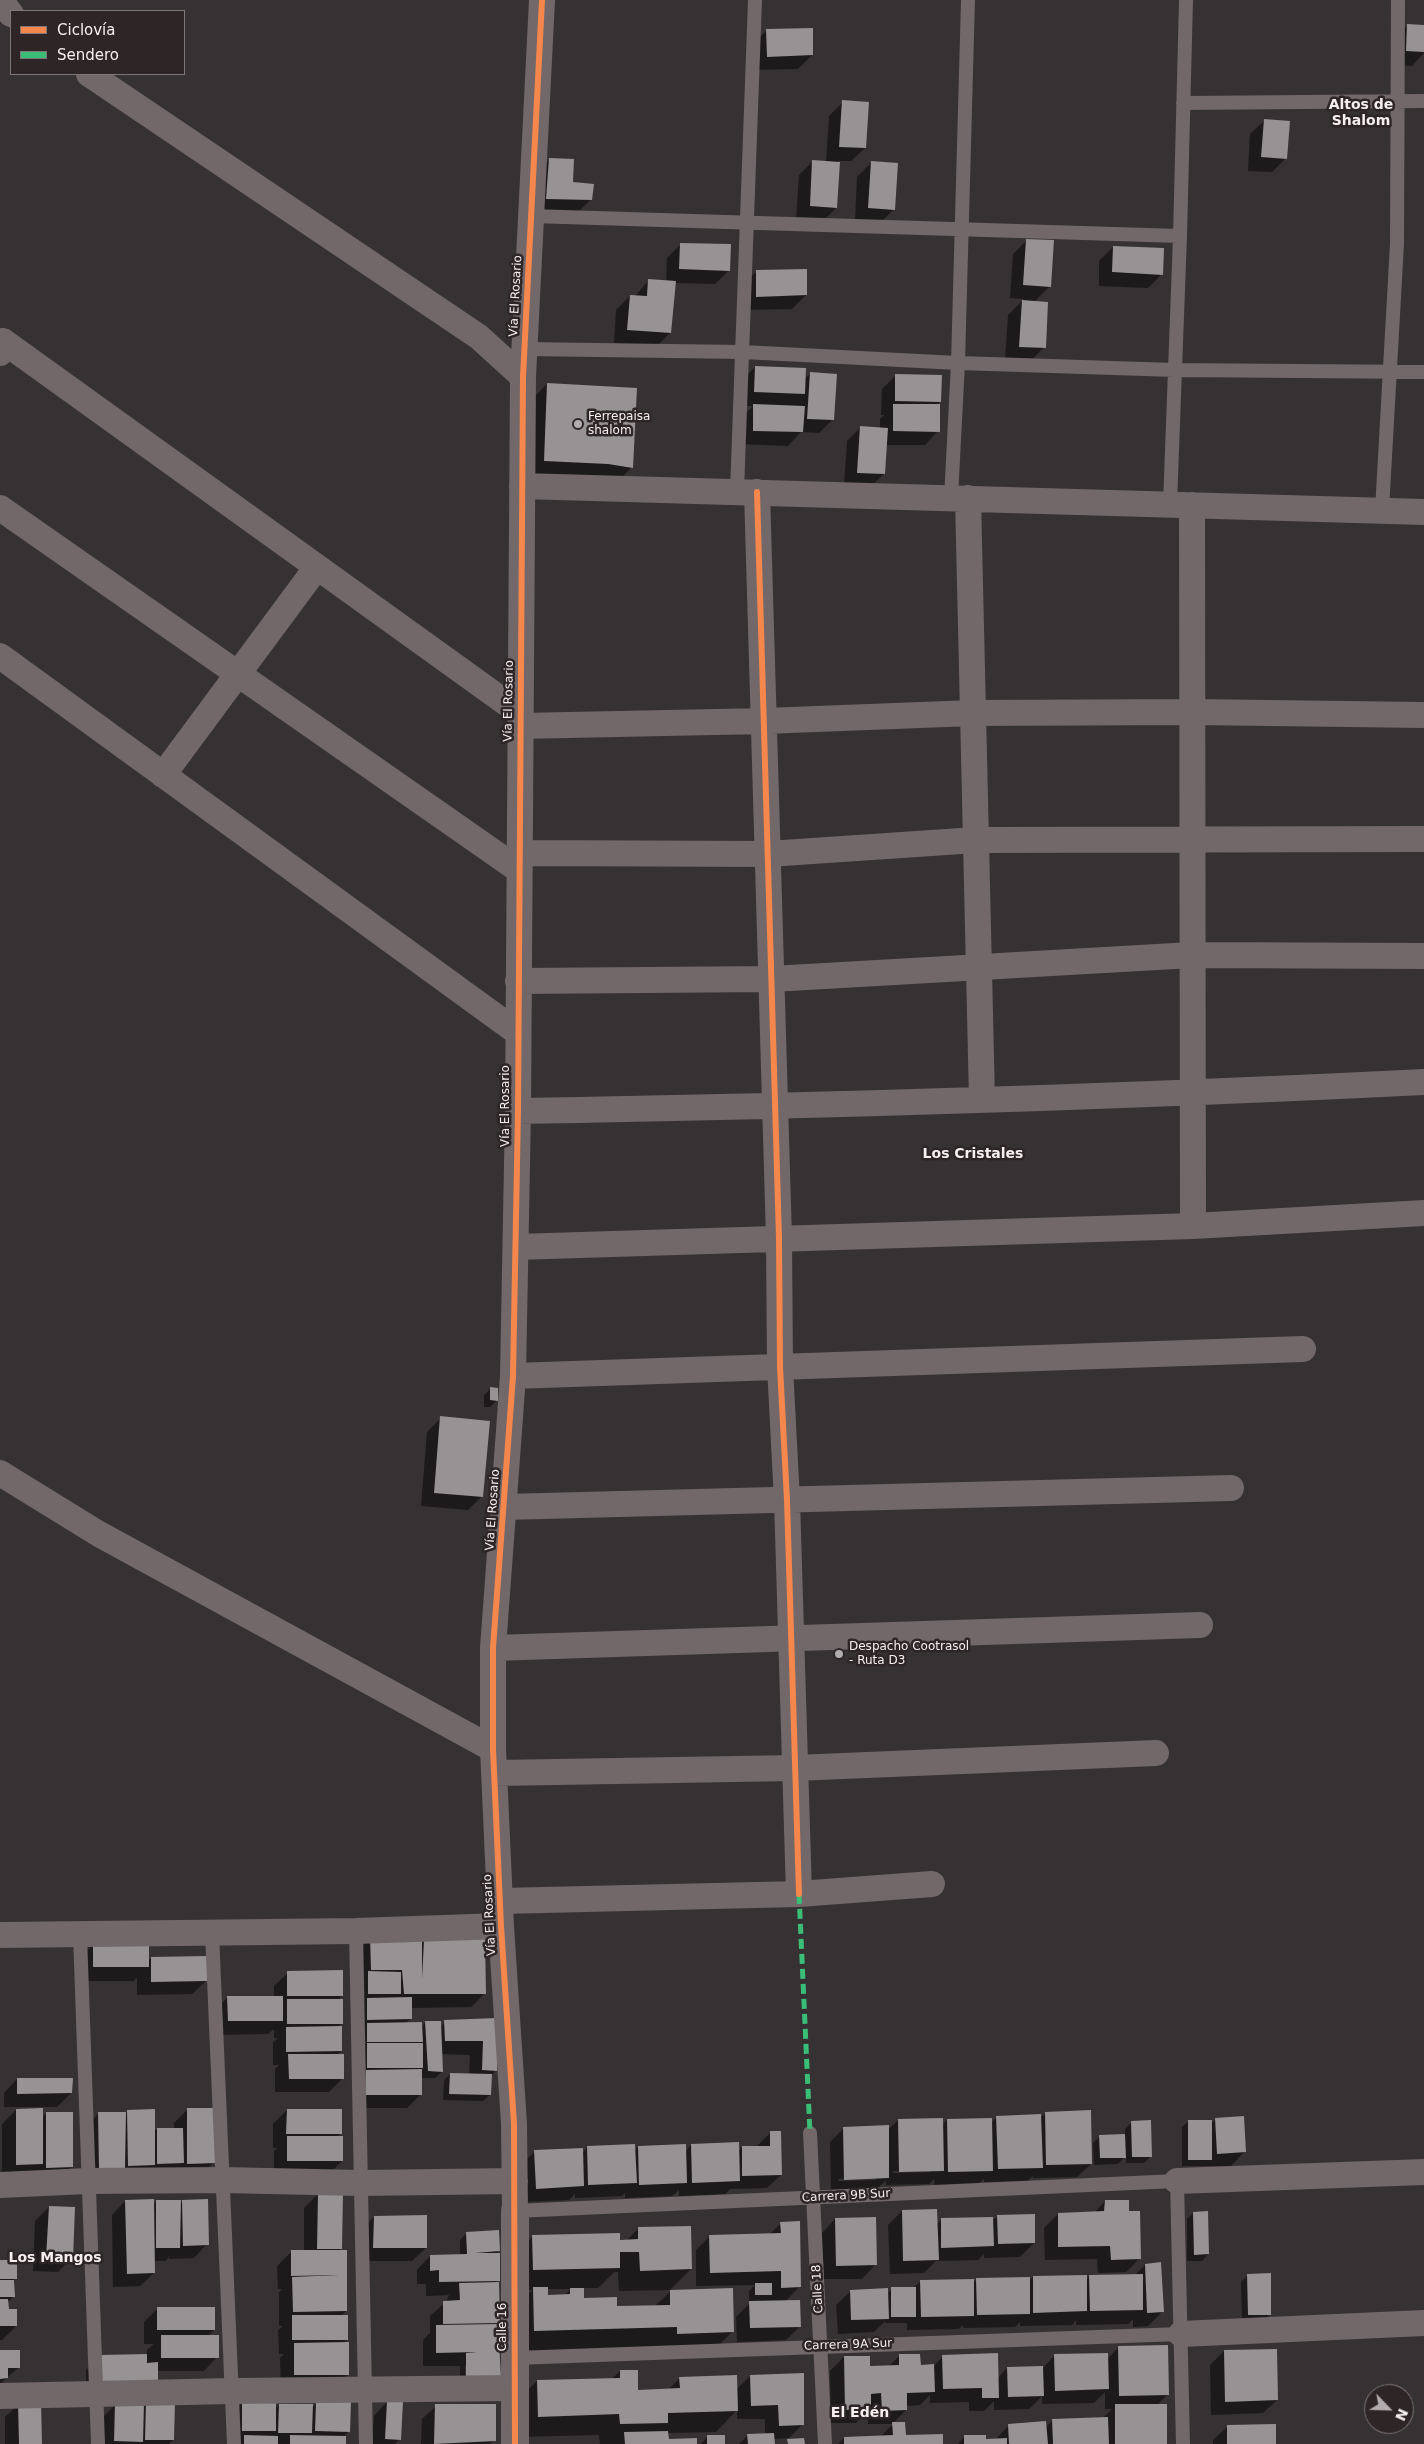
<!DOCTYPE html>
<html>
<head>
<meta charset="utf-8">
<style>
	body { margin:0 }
	#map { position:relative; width:1424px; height:2444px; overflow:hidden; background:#363132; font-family:"DejaVu Sans",sans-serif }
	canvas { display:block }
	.legend { position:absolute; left:10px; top:10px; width:175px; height:65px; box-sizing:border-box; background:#2e2527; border:1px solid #7e7677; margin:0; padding:6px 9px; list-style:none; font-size:15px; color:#f5eff0 }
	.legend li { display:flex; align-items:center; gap:10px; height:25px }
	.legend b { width:25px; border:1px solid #7e7677 }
	.north { position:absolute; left:1364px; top:2384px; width:50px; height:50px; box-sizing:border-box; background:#2e2527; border:1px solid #7e7677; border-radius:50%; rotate:114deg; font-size:14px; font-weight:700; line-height:20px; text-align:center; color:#f5eff0 }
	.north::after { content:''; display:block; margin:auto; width:18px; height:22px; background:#b2acae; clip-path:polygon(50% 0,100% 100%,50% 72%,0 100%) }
</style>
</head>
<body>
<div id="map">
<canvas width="1424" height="2444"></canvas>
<ul class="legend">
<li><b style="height:6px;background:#f5874c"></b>Ciclovía</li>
<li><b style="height:6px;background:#3abd76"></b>Sendero</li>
</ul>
<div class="north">N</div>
</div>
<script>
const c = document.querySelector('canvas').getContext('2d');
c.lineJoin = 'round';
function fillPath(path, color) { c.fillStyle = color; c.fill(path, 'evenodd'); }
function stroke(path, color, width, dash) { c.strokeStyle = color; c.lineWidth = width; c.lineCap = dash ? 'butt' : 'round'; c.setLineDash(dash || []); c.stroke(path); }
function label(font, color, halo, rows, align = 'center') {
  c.font = font + ' "DejaVu Sans",sans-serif'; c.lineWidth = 5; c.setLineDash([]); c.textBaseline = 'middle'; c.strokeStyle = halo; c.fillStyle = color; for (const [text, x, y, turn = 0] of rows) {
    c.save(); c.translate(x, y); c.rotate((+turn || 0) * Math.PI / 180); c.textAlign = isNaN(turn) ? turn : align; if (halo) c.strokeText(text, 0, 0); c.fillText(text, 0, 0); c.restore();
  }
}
fillPath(new Path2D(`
	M1408 25 1424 26V53L1412 66 1393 65 1394 39Z
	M767 30 812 55 798 69 753 70V44Z
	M843 102 865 148 851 161H838L836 208 822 222 796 220 799 175 813 161 826 162 829 116Z
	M1264 121 1286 158 1272 172 1248 171 1250 134Z
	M550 159 572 183 591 199 577 213 533 212 536 173Z
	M871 163 894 209 880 223 855 221 857 177Z
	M1027 240 1050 286 1034 302 1044 347 1031 361 1005 360 1008 315 1024 299 1010 298 1013 254Z
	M681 244 729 270 715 284 675 283 670 333 656 347 614 343 616 310 630 296H635L649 280 666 282 667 258Z
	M1113 247 1162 274 1148 288 1099 286V261Z
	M756 272 806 295 792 309 743 310 742 285Z
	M755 367 804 379 811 373 833 419 819 433 801 432 788 446 739 444 740 419 753 406H741V381Z
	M896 375 940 402 936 406 938 431 925 445H885L884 474 870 487 844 486 847 441 861 427 880 429V419L884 415H881L882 389Z
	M547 384 632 467 618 481 531 474 533 398Z
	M490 1389 497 1400 490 1407H484V1395Z
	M441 1418 482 1496 468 1510 421 1506 427 1432Z
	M370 1938 421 1945 424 1941 485 1993 471 2007 411 2008V2018L406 2023 421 2027 426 2022 440 2027 445 2022 496 2019V2070L491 2076 490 2095 483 2101 443 2100 444 2080 450 2074 469 2075 470 2055 441 2054 442 2072 435 2078H421V2094L407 2108H353L357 1951Z
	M94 1943 148 1961 151 1958 206 1981 192 1994 137 1995V1977L134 1981H80V1957Z
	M288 1973 342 1996 337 2000 342 2023 337 2028 341 2051 337 2055 343 2078 329 2092H275V2069L279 2065H273V2042L278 2038H274V2029L268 2034 214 2035V2011L228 1997H274V1986Z
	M17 2079 71 2093 57 2107H4V2093Z
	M188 2109 213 2163 200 2177 85 2182V2127L99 2113H126L128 2111 153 2133 157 2129H174V2123Z
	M16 2110 42 2118 46 2113 72 2167 58 2181 2 2178V2124Z
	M287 2110 341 2133 337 2137 342 2161 328 2175H274V2151L277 2148H273V2124Z
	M1046 2113 1091 2164 1077 2177 1033 2178V2176L1027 2181 984 2182V2179L978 2184 935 2186 934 2179 929 2184 886 2185V2180L874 2192 831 2193 830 2142 844 2128 887 2131 898 2120 942 2125 947 2120 991 2123 997 2117 1040 2118ZM931 2170V2172L893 2173V2171ZM876 2177V2180L838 2181V2179Z
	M1216 2119 1244 2152 1231 2166H1182V2127L1189 2121 1211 2124Z
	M1132 2122 1151 2156 1144 2163H1126V2156L1118 2164 1094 2165 1093 2143 1100 2136H1125V2129Z
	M771 2132 781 2175 767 2188 730 2189 725 2194 679 2196V2190L672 2196 625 2198V2193L622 2196 575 2198V2194L569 2200 522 2202 521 2165 535 2151 582 2153 588 2147 634 2151 638 2147 685 2152 691 2145 738 2152 742 2147 757 2146Z
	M318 2194 341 2249 338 2251 346 2311 341 2316 347 2340 343 2343 348 2374 334 2388H281L280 2358 284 2354H279L278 2330 283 2326H279V2292L282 2289H278L277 2266 291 2252H304V2208Z
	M125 2201 153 2205 157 2201 180 2204 183 2201 207 2244 194 2258 169 2259V2257L165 2261H154V2273L140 2286 113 2287 112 2215Z
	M1105 2201 1128 2212 1140 2258 1126 2272 1098 2273 1097 2259 1045 2260 1044 2228 1058 2214 1094 2213Z
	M49 2207 72 2258 58 2272 33 2271 35 2221Z
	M902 2211 936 2225 941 2220 991 2222 998 2216 1034 2243 1020 2257 984 2258V2254L978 2260 936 2261 924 2273 890 2274 888 2225Z
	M1193 2213 1208 2254 1202 2261H1187V2219Z
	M374 2217 426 2248 412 2261H360V2231Z
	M835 2219 875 2265 862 2279H823L822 2233Z
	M781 2223 799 2287 785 2302 800 2326 786 2340 737 2342 736 2317 751 2302H749V2291L755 2285 696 2286V2250L710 2236 769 2235Z
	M639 2228 691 2269 670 2290 619 2291 618 2272H614L598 2288H583V2299L616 2307 655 2306 671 2291 732 2332 711 2353 514 2352 513 2309 532 2290 513 2291 512 2257 533 2236 626 2241ZM547 2289H571L564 2296 547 2297Z
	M466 2234 499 2251 496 2254 498 2280 495 2283 499 2322 497 2324V2352L465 2366V2385H460V2366H423V2340L430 2333V2316L446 2302 449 2295 426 2296V2284H417V2270L430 2256 460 2255V2240Z
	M0 2261 16 2278 13 2281 14 2296 7 2303V2310L16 2326 2 2340H0Z
	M1145 2265 1162 2312 1148 2326 1133 2327V2319L1128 2324 1076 2325V2320L1072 2325 1020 2326V2322L1015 2327 963 2328V2325L959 2329 907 2330V2323H885V2321L874 2332 838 2334 836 2305 850 2292 887 2294 892 2289 913 2288 920 2282 973 2283 977 2279 1028 2282 1033 2277 1085 2280 1090 2276 1135 2275Z
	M1248 2275 1270 2314 1264 2321H1242L1241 2282Z
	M158 2308 214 2330 208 2336 217 2357 204 2371H157L86 2399V2370L100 2356 147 2355V2350L154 2344H144V2322Z
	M1119 2347H1167L1168 2394 1157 2405H1166V2444H958L965 2436H985V2440H995L1009 2425 1045 2423V2428L1053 2420 1102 2419 1112 2409H1105V2392L1094 2403 1042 2404V2396L1029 2409 994 2410V2401L984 2411H969V2402L930 2403V2395L920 2405 906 2406V2410L892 2424 904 2423 905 2436 941 2435 942 2444H838L844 2438 880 2437 893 2424H868V2410L856 2423H831L830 2371 844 2357H869V2367H888L899 2356 919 2355 920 2366H934L943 2356 997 2355 998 2378 1007 2368H1043L1055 2355 1107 2354V2359Z
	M0 2351 19 2367 0 2384Z
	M1224 2351 1277 2400 1263 2413 1211 2415 1210 2365Z
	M620 2371 637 2391 668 2390 680 2378 736 2390 750 2376 803 2424 789 2438 773 2439V2444H739L748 2435H765V2419H737V2410L716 2432 667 2433 668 2440 696 2444H600L599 2435 517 2437 516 2402 537 2381 612 2379Z
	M147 2402 173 2440 169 2444H101L102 2418 116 2404Z
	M387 2402 399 2439 395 2444H372L374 2416Z
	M242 2403 275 2409 279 2405 312 2408 317 2403 349 2431 343 2437 345 2444H228L229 2417Z
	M19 2404 40 2444H5V2417Z
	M436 2406 494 2440 490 2444H421L422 2419Z
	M1227 2427 1275 2444H1213V2440Z
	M708 2436 724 2444H701Z`), '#0007');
fillPath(new Path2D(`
	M1407 24 1424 25V52L1406 51Z
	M813 28V55L767 57 766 29Z
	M842 100 869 102 866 148 839 147Z
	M1264 119 1290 121 1287 159 1261 157Z
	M549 158 574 159 573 182 594 184 592 200 546 199Z
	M812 160 840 162 837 208 810 206Z
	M871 161 898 163 895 210 868 208Z
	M1026 239 1054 240 1051 287 1023 285Z
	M680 243 731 244 730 271 679 269Z
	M1113 246 1164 248 1163 275 1112 272Z
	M807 269V295L756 297V270Z
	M648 279 676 281 671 333 627 330 630 295 647 296Z
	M1022 300 1048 302 1046 348 1019 347Z
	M755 366 806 368 805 394 754 392Z
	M810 372 837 374 834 420 807 419Z
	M895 374 942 375 941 402 895 401Z
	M547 383 637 388 633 468 608 464 544 461Z
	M753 404 805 406 803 432 753 431Z
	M893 404H940V432L893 431Z
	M860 426 888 428 885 474 857 473Z
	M490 1387 498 1388V1401L490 1400Z
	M440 1416 490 1421 483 1497 434 1493Z
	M370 1936 422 1937V1979L424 1940 485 1939 486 1994H404L402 1970H371Z
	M93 1942H149V1967H93Z
	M207 1956V1981L151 1982V1957Z
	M343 1970V1996H287V1971Z
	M368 1971 401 1972V1994H368Z
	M227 1996H283V2021H228Z
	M412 1997V2019L367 2020V1998Z
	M287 1999H343V2024H287Z
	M497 2018V2071L482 2070 483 2041H445L444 2020Z
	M425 2021H441L443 2072 428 2071Z
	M422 2022 423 2042H367V2023Z
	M342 2026V2051L286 2052V2027Z
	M367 2043H423V2068H367Z
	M288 2054H344V2079H289Z
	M422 2069V2095H366V2070Z
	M450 2073 492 2074 491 2095 449 2094Z
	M17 2078H73L72 2093 17 2094Z
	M43 2108V2164L16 2165V2109Z
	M187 2108H215V2163L187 2164Z
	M155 2109V2165L128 2166 127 2110Z
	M287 2109H342V2134H286Z
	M1091 2110 1092 2164 1046 2165 1045 2112Z
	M46 2112H73V2167L46 2168Z
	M98 2112H126L125 2168 99 2169Z
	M1041 2114 1043 2168 998 2169 996 2116Z
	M1244 2116 1246 2152 1217 2154 1215 2118Z
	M943 2118 944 2171 899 2172 898 2119Z
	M992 2118 993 2171 948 2172 947 2119Z
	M1151 2120 1152 2157H1132L1131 2121Z
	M1188 2120H1212V2160H1188Z
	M889 2125V2178L844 2180 843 2127Z
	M157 2128H183L184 2163 157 2164Z
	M770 2131H781L782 2175 742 2176V2146H770Z
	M1125 2134 1126 2158H1100L1099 2135Z
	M287 2136H343V2161H287Z
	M739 2142 740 2181 692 2183 691 2144Z
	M635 2144 637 2183 588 2185 587 2146Z
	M686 2144 687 2183 639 2185 638 2146Z
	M583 2148 584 2186 536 2189 534 2150Z
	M318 2193H343L342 2249H317Z
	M154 2199 155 2273 127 2274 125 2200Z
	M208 2199 209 2245 183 2246 182 2200Z
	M156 2200H181L180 2248H156Z
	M1105 2200H1129V2211H1140L1141 2259 1111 2260 1110 2246 1058 2247V2213L1104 2211Z
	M49 2206 75 2207 73 2259 46 2258Z
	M937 2209 939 2260 903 2261 902 2210Z
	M1208 2211 1209 2254 1194 2255 1193 2212Z
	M1035 2214V2243L998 2244 997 2215Z
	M427 2215V2248H373L374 2216Z
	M876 2217 877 2265 836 2266 835 2218Z
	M993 2217 994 2246 941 2248V2218Z
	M800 2221 801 2287 781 2288V2271L710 2273 709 2235 781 2233 780 2222Z
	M691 2226 692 2269 640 2271 639 2252H620V2268L533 2270 532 2235 620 2233V2240L638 2239V2227Z
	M499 2230 500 2251 475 2253H500V2281L439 2282V2270L430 2271V2255L467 2254 466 2232Z
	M291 2250H347V2311L293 2312 292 2277 339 2275 291 2276Z
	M0 2260H17V2279H0Z
	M1161 2262 1164 2312 1147 2313 1145 2264Z
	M1271 2273V2315H1248L1247 2274Z
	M1143 2274V2310L1090 2311 1089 2275Z
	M1087 2275V2311L1033 2313V2276Z
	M1030 2277V2314L977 2315 976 2278Z
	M974 2279V2316L921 2317 920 2280Z
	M0 2280H14L15 2297H0Z
	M499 2282 500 2323 443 2324V2301L460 2300 459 2283Z
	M755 2283H772V2295H755Z
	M533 2287H548V2295L570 2294V2288H584V2298L617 2297V2306L670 2305V2290L733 2288 734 2332 677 2334V2327L534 2331Z
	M891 2287H916V2317H891Z
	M888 2288 889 2319 851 2320 850 2290Z
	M0 2299H8L9 2309H17V2326H0Z
	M800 2300 801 2327 750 2328 749 2301Z
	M157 2307H215V2330H157Z
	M292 2315H348V2340H292Z
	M498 2324 501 2378 466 2379V2353L477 2352 436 2353V2325Z
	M161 2335H219V2358H161Z
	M349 2342V2375H294V2343Z
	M1168 2345 1169 2395 1119 2396 1118 2346Z
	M1277 2349 1278 2400 1225 2402 1224 2350Z
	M0 2350H20V2368H8V2378L0 2379Z
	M998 2353 999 2398H982V2388L943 2389 942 2355Z
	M1108 2353 1109 2389 1055 2391 1054 2354Z
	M147 2354V2363L158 2362V2385H100V2355Z
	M899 2354H920L921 2365 934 2364 935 2392 907 2393V2410L882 2411 881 2393 871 2394V2409L845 2410 844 2356H870V2366L899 2365Z
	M1043 2366 1044 2396 1008 2397 1007 2367Z
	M620 2370H638V2390L680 2388 679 2377 737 2375 738 2411 668 2413V2423L620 2424 619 2414 538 2417 537 2380 620 2378Z
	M804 2373V2425L779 2426 778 2405 751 2406 750 2375Z
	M146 2401 175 2402 174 2440H145Z
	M387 2401 403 2402 401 2440 385 2439Z
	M18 2402H41L42 2444H19Z
	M242 2402H276V2431H242Z
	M316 2402H351L350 2432 315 2431Z
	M115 2403H144L143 2442 114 2441Z
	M279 2404H313L312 2433H278Z
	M435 2404H496V2441L434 2444Z
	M1115 2404H1167V2444H1115Z
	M1108 2417 1109 2444H1053L1052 2419Z
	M1046 2421 1048 2444H1009L1008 2424Z
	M892 2422H905L906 2435 943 2434V2444H844V2437L893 2435Z
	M1276 2424V2444H1227V2425Z
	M668 2431 669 2439 697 2438V2444H625L624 2432Z
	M774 2433 775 2444H748L747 2434Z
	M244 2435 278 2436V2444H244Z
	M290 2435 346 2436V2444H290Z
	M707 2435H725V2444H707Z
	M964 2435H986V2439L1007 2438V2444H964Z
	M804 2438 805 2444H788L787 2439Z`), '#979293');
stroke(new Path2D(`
	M1183 103 1424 101
	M531 216 1180 236
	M524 349 743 352 958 363 1175 370 1424 372
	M737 491 755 0
	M951 498 958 363 968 0
	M1170 504 1180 236 1186 0
	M1382 510 1397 244 1398 0
	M356 1931 366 2444
	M212 1933 234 2444
	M80 1935 98 2444
	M810 2133 825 2444
	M515 2211 1177 2181 1183 2444
	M515 2358 1181 2334`), '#726769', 14);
stroke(new Path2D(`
	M0 0 11 14
	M89 74 479 337 523 377
	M0 353 3 341 520 713
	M522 486 1424 512
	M757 492 779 1238 780 1367 787 1500 799 1894
	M968 498 982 1100
	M1192 505 1193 1226
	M0 508 519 870
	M0 656 517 1032
	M520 726 764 721 973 713 1192 712 1424 715
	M163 775 317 567
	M519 853 768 854 976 840 1424 839
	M518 981 772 979 1192 955 1424 956
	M518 1111C820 1106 1122 1097 1424 1082
	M516 1247 1193 1226 1424 1213
	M513 1376 1303 1349
	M0 1473 99 1534 493 1749
	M505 1507 1231 1488
	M493 1648 1200 1625
	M496 1773 795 1768 1156 1753
	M501 1901 799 1894 932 1884
	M0 1935 356 1931 501 1926
	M1177 2181 1424 2172
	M0 2185 88 2181 222 2180 360 2183 515 2181
	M515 2211 514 2124 501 1926 493 1749V1648L513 1376 518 1111 523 377 542 0
	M1181 2334 1424 2323
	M0 2396 233 2391 515 2388`), '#726769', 26);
stroke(new Path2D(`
	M515 2444V2211`), '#726769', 28);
stroke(new Path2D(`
	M799 1894 810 2133`), '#3abd76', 5, [10, 5]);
stroke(new Path2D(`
	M757 492 779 1238 780 1367 787 1500 799 1894
	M515 2444 514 2124 501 1926 493 1749V1648L513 1376 518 1111 523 377 542 0`), '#f5874c', 6);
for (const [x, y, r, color] of [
	[578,424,5,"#b2acae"],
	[839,1654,5,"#b2acae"]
]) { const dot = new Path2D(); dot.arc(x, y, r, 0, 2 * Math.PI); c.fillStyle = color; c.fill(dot); stroke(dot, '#2e2527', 2); }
label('12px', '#f5eff0', '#2e2527', [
	["Vía El Rosario",516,296,-87],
	["Vía El Rosario",509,701,-89],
	["Vía El Rosario",506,1106,-90],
	["Vía El Rosario",493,1510,-86],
	["Vía El Rosario",490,1915,-93],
	["Carrera 9B Sur",846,2196,-3],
	["Calle 18",818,2289,-93],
	["Calle 16",503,2327,-90],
	["Carrera 9A Sur",848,2345,-2]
]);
label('12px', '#f5eff0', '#2e2527', [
	["Ferrepaisa",588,417],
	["shalom",588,431],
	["Despacho Cootrasol",849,1647],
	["- Ruta D3",849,1661]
], 'left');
label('bold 14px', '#f5eff0', '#2e2527', [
	["Altos de",1361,105],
	["Shalom",1361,121],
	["Los Cristales",973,1154],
	["Los Mangos",55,2258],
	["El Edén",860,2413]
]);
</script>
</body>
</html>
